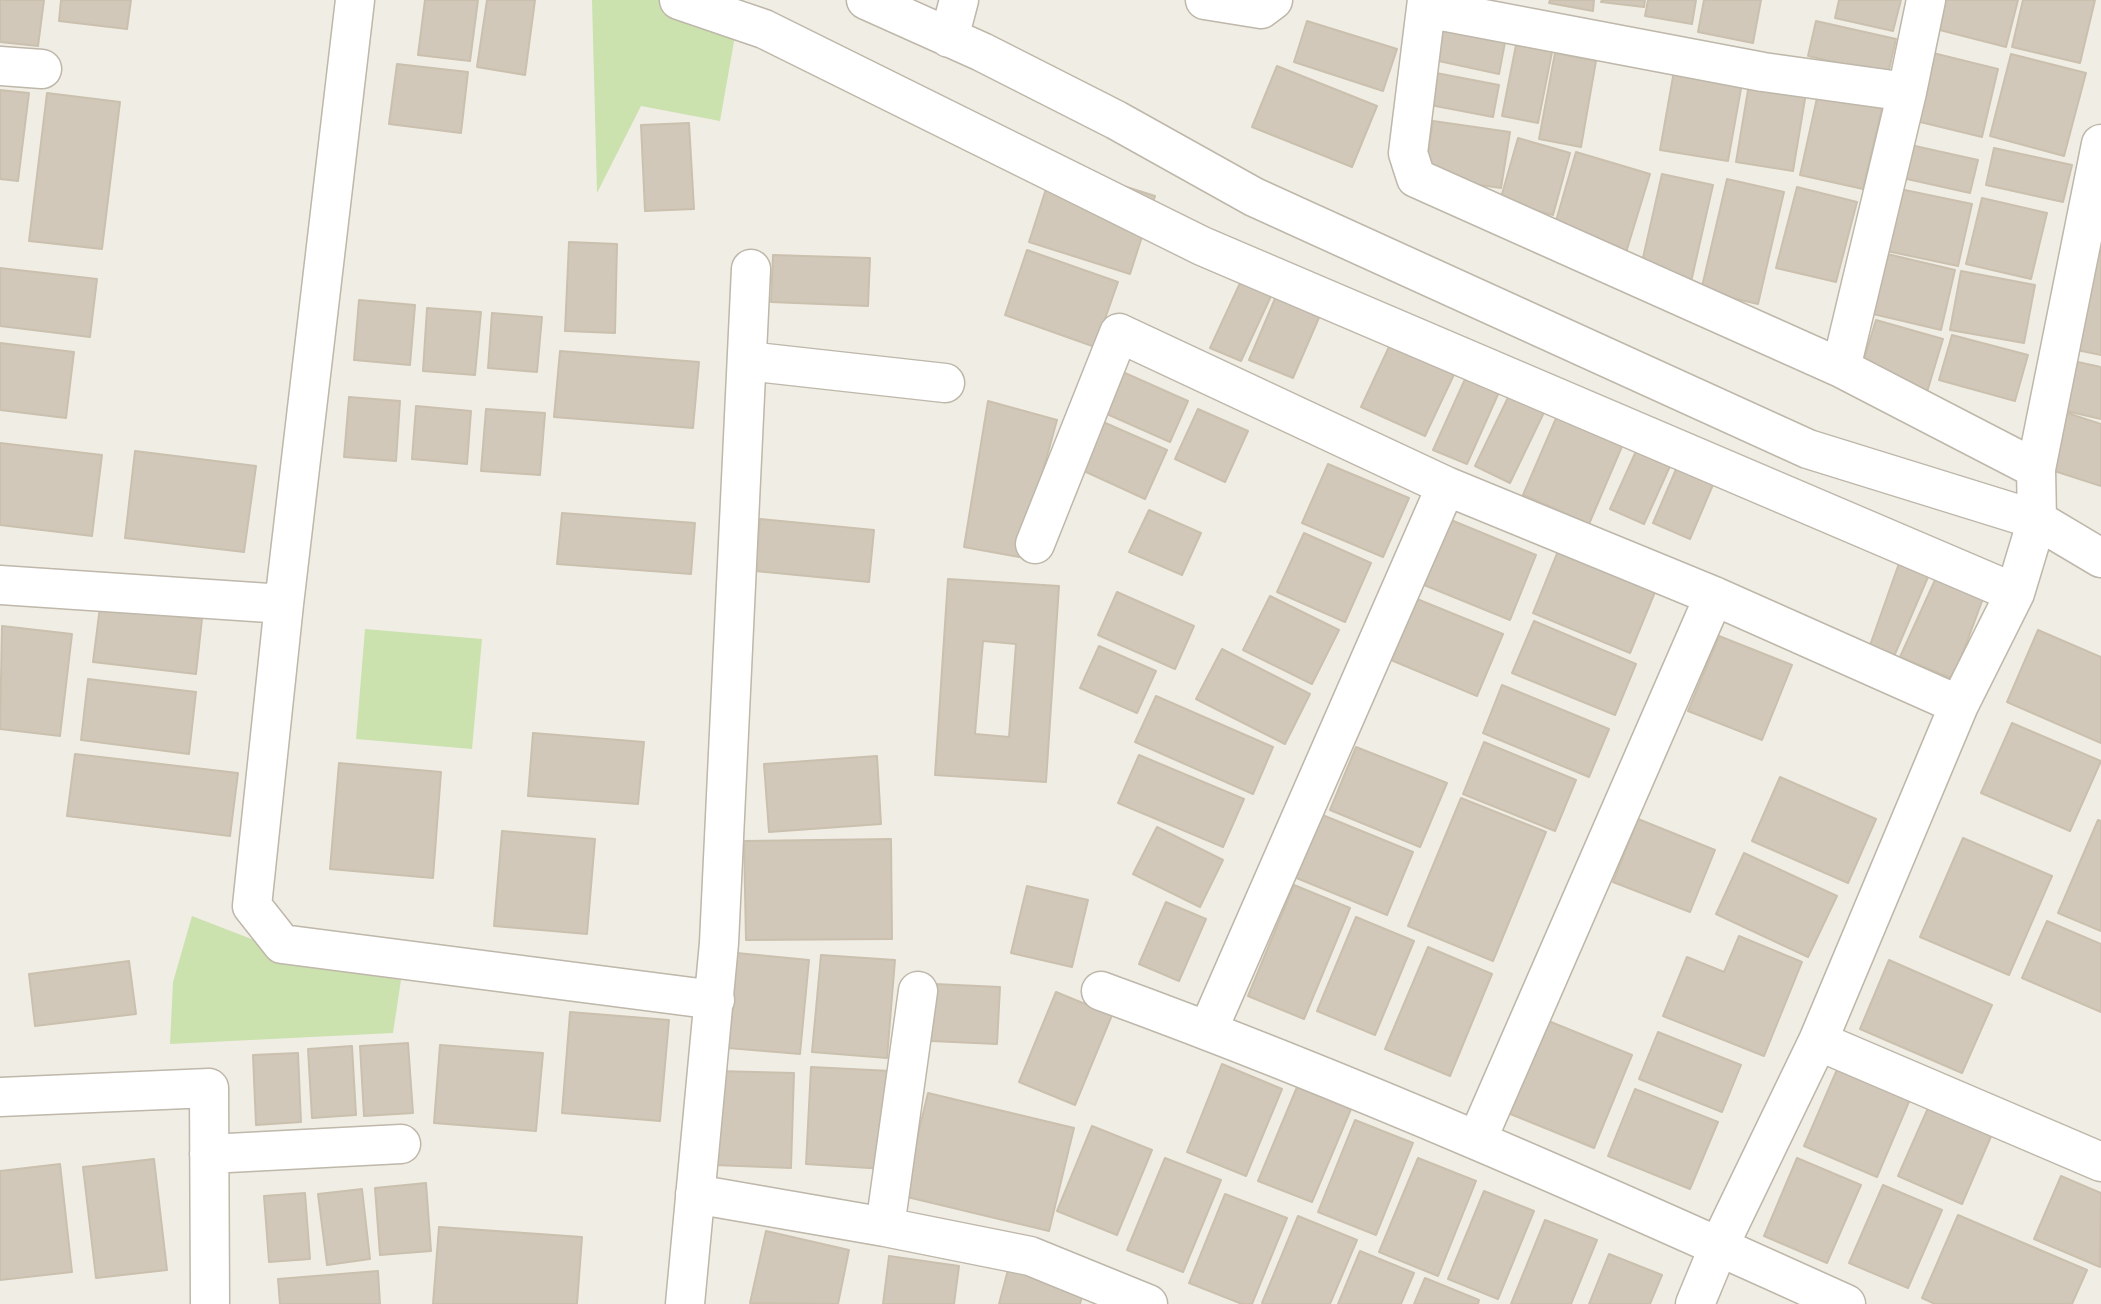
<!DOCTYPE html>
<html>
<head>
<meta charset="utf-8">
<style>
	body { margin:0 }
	canvas { display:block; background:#f0ede4 }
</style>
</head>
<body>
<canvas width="2101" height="1304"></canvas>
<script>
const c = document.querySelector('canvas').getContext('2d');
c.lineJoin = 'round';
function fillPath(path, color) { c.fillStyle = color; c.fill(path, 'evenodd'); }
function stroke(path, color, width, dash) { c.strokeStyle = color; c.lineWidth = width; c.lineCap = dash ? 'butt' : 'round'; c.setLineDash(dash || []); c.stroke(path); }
fillPath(new Path2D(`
	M592 0H687L738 19 720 121 641 106 597 193Z
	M365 629 482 639 472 749 356 739Z
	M192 916 298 957 401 980 393 1033 170 1044 173 982Z`), '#cbe2af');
const building = new Path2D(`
	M0 0H44L38 46 0 42Z
	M61 0H131L127 29 59 21Z
	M425 0H478L470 61 418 55Z
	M487 0H535L525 75 477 67Z
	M1550 0H1594L1593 11 1549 3Z
	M1602 0H1645L1644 7 1601 2Z
	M1648 0H1696L1692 24 1645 16Z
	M1704 0H1761L1753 43 1698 32Z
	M1839 0H1901L1893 31 1835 18Z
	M1939 0H2018L2006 47 1932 28Z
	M2023 0H2095L2080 63 2012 47Z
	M1307 21 1397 49 1383 91 1294 62Z
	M1816 21 1896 39 1888 74 1808 56Z
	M1442 23 1506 37 1499 74 1434 60Z
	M1517 40 1553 47 1538 123 1502 116Z
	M1555 53 1596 61 1581 147 1539 139Z
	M1933 53 1998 69 1982 137 1916 121Z
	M2011 54 2086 73 2064 156 1990 136Z
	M397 64 468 72 461 133 389 124Z
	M1277 66 1377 106 1352 167 1252 127Z
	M1674 71 1742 83 1728 161 1660 150Z
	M1431 72 1499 85 1493 117 1425 104Z
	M1749 84 1806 93 1793 171 1736 162Z
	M1819 89 1883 104 1863 189 1800 175Z
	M0 90 29 93 18 181 0 179Z
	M47 93 120 102 102 249 29 241Z
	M1433 121 1510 132 1501 188 1424 177Z
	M689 123 694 209 645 211 641 125Z
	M1518 138 1570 153 1553 215 1500 201Z
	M1906 144 1978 160 1970 193 1898 177Z
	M1994 148 2072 165 2063 202 1986 185Z
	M1576 152 1650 174 1624 259 1551 238Z
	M1054 164 1155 196 1130 274 1029 242Z
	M1662 174 1713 185 1691 282 1640 271Z
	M1727 179 1784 192 1758 304 1701 291Z
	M1797 187 1857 202 1836 282 1776 268Z
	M1895 188 1972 204 1958 266 1882 250Z
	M1982 198 2047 213 2031 279 1966 264Z
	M2101 222V355L2072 349Z
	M569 242 617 244 615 333 565 331Z
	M1027 250 1118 282 1095 347 1005 315Z
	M1883 253 1955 270 1941 330 1869 313Z
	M773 255 870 258 868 306 771 302Z
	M0 268 97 279 90 337 0 326Z
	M1961 271 2035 285 2024 343 1950 330Z
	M1241 281 1272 294 1241 361 1210 348Z
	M1277 294 1321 313 1293 378 1249 360Z
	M359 300 415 305 410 365 354 360Z
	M427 308 481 312 475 375 423 371Z
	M492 313 542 317 537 372 488 368Z
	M1876 320 1943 339 1927 392 1860 372Z
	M1395 334 1459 364 1425 436 1361 407Z
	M1952 335 2028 355 2015 401 1939 380Z
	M0 343 74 352 66 418 0 410Z
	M560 351 699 362 693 428 554 417Z
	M2064 359 2101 367V419L2053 408Z
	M1471 366 1504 381 1467 464 1433 450Z
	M1116 369 1188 401 1170 442 1098 410Z
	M1515 383 1550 400 1510 483 1475 466Z
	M349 397 400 401 396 461 344 457Z
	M988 401 1057 420 1019 557 964 547Z
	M416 406 471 411 467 464 412 459Z
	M486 409 545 413 540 475 481 471Z
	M1198 409 1248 431 1225 482 1175 459Z
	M1560 409 1626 437 1589 524 1523 495Z
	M2064 412 2101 424V486L2045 468Z
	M1094 418 1167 450 1145 499 1073 466Z
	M1646 429 1680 444 1644 524 1610 509Z
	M0 443 102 455 92 536 0 525Z
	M1686 446 1723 461 1690 539 1653 523Z
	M135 451 256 466 244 552 125 538Z
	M1328 464 1409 498 1383 557 1302 523Z
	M1149 510 1201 533 1182 575 1129 552Z
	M562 513 695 523 691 574 557 564Z
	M760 519 874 530 869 582 755 571Z
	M1451 520 1536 555 1510 620 1424 585Z
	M1304 533 1371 563 1345 622 1277 592Z
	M1558 551 1655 592 1630 653 1533 613Z
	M1903 552 1934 563 1892 661 1868 651Z
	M1940 569 1987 588 1953 679 1900 657Z
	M948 579 1059 586 1046 782 935 775ZM983 641 1016 644 1009 737 975 734Z
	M1117 592 1194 626 1175 669 1098 635Z
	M1270 596 1339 630 1312 684 1243 650Z
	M1417 599 1503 634 1477 696 1391 660Z
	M100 607 202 619 196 674 93 662Z
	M1534 621 1636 664 1615 715 1512 673Z
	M2 626 72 634 60 736 0 729Z
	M2038 630 2101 657V743L2007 702Z
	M1719 636 1792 665 1762 740 1688 711Z
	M1099 646 1156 671 1137 713 1080 688Z
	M1222 649 1310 694 1285 744 1196 699Z
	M88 679 196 692 189 754 81 740Z
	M1502 685 1609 729 1589 777 1483 733Z
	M1156 696 1273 747 1253 794 1135 742Z
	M2012 723 2101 761 2070 831 1981 793Z
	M533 733 644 742 638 804 528 796Z
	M1484 742 1576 780 1555 831 1463 794Z
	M1356 747 1447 783 1420 847 1330 810Z
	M75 754 238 773 230 836 67 816Z
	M1139 755 1244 799 1223 847 1118 803Z
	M877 756 881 824 769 832 764 764Z
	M339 763 441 772 433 878 330 869Z
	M1780 777 1876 819 1848 883 1752 841Z
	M1461 798 1546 832 1493 961 1408 926Z
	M1320 814 1413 852 1387 915 1294 877Z
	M1638 819 1715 850 1690 912 1613 882Z
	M2098 820 2101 821V931L2058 913Z
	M1157 827 1223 860 1200 907 1133 874Z
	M502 831 595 839 587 934 494 926Z
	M1963 838 2052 876 2009 975 1920 937Z
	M891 839 892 939 746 940 744 841Z
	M1744 853 1837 896 1808 957 1716 914Z
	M1294 885 1350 908 1304 1019 1248 996Z
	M1027 886 1088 900 1072 967 1011 953Z
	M1166 902 1206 919 1179 981 1139 964Z
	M1356 917 1414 941 1375 1035 1317 1011Z
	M2047 921 2101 944V1012L2022 978Z
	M1739 936 1802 962 1764 1056 1663 1016 1687 957 1724 972Z
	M1428 947 1492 974 1450 1076 1385 1049Z
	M737 953 809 960 800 1054 728 1048Z
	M821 955 895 960 887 1058 812 1052Z
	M1889 960 1992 1005 1962 1073 1860 1029Z
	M129 961 136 1014 35 1026 29 974Z
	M935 984 1000 987 997 1044 931 1041Z
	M1056 992 1112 1015 1075 1105 1019 1082Z
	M570 1012 669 1020 660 1121 562 1113Z
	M1546 1020 1632 1055 1594 1148 1508 1113Z
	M1658 1032 1741 1065 1722 1112 1639 1079Z
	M408 1043 413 1113 364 1116 360 1046Z
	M440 1045 543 1053 536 1131 434 1123Z
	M352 1046 356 1115 312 1118 308 1049Z
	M298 1053 301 1122 256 1125 253 1055Z
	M1222 1064 1282 1089 1246 1176 1187 1152Z
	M1839 1065 1911 1097 1877 1177 1804 1146Z
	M811 1067 891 1071 885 1169 806 1164Z
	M717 1071 794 1073 791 1168 714 1165Z
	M1297 1087 1351 1109 1312 1202 1258 1181Z
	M1635 1089 1718 1122 1690 1189 1608 1156Z
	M928 1093 1074 1128 1049 1231 903 1196Z
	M1932 1099 1995 1127 1962 1204 1898 1176Z
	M1355 1120 1413 1143 1376 1235 1318 1212Z
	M1092 1126 1152 1150 1117 1235 1057 1211Z
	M1165 1158 1221 1180 1183 1272 1127 1250Z
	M1418 1158 1476 1181 1438 1276 1379 1252Z
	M1797 1158 1861 1185 1827 1263 1764 1236Z
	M154 1159 167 1270 96 1278 83 1167Z
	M60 1164 72 1272 0 1280V1171Z
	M2061 1176 2101 1193 2100 1267 2034 1239Z
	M426 1183 431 1251 380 1255 375 1188Z
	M1883 1185 1942 1210 1908 1288 1849 1263Z
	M362 1189 370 1259 327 1265 318 1194Z
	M1484 1191 1534 1211 1498 1299 1448 1279Z
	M305 1193 310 1259 269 1262 264 1196Z
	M1225 1194 1287 1218 1252 1304H1242L1189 1283Z
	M1958 1215 2087 1270 2072 1304H1935L1922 1298Z
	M1298 1216 1357 1240 1330 1304H1265L1262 1303Z
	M1545 1220 1597 1240 1571 1304H1511Z
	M439 1227 582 1237 577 1304H433Z
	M766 1231 849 1250 838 1304 750 1303Z
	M1360 1251 1414 1273 1401 1304H1338Z
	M1609 1254 1662 1275 1650 1304H1589Z
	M889 1256 959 1266 954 1304H883Z
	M1009 1266 1085 1285 1080 1304H999Z
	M378 1271 380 1304H280L278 1279Z
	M1425 1278 1479 1300 1478 1304H1414Z`);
fillPath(building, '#d1c8ba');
stroke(building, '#cbc0ae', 2);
const minor = new Path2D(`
	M355 0 284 604 252 906 282 944 715 1000
	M679 0 764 29 1202 246 2015 593
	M866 0 982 52 1116 120 1254 197 1808 449 2037 520 2101 558
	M1205 0 1261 9 1273 0
	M1427 0 1408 153 1416 178 1841 368
	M1926 0 1907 92 1841 368 2036 469
	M1426 8 1763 72 1907 92
	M949 38 959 0
	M0 66 42 69
	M747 361 945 383
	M1035 544 1119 333 1446 486 1714 596 1959 705
	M0 585 284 604
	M1101 991C1354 1083 1601 1193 1846 1304
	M1208 1030 1446 486
	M1818 1041 2101 1162
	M0 1097 209 1088 210 1304
	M1477 1140 1714 596
	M209 1154 401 1144
	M695 1194 885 1227 1030 1256 1148 1304
	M885 1227 918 991
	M685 1304 719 943 751 269
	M1695 1304 1719 1246 1818 1041 1959 705 2015 593 2037 520 2036 469 2101 144`);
stroke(minor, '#beb7aa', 41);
stroke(minor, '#fff', 38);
</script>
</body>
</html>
